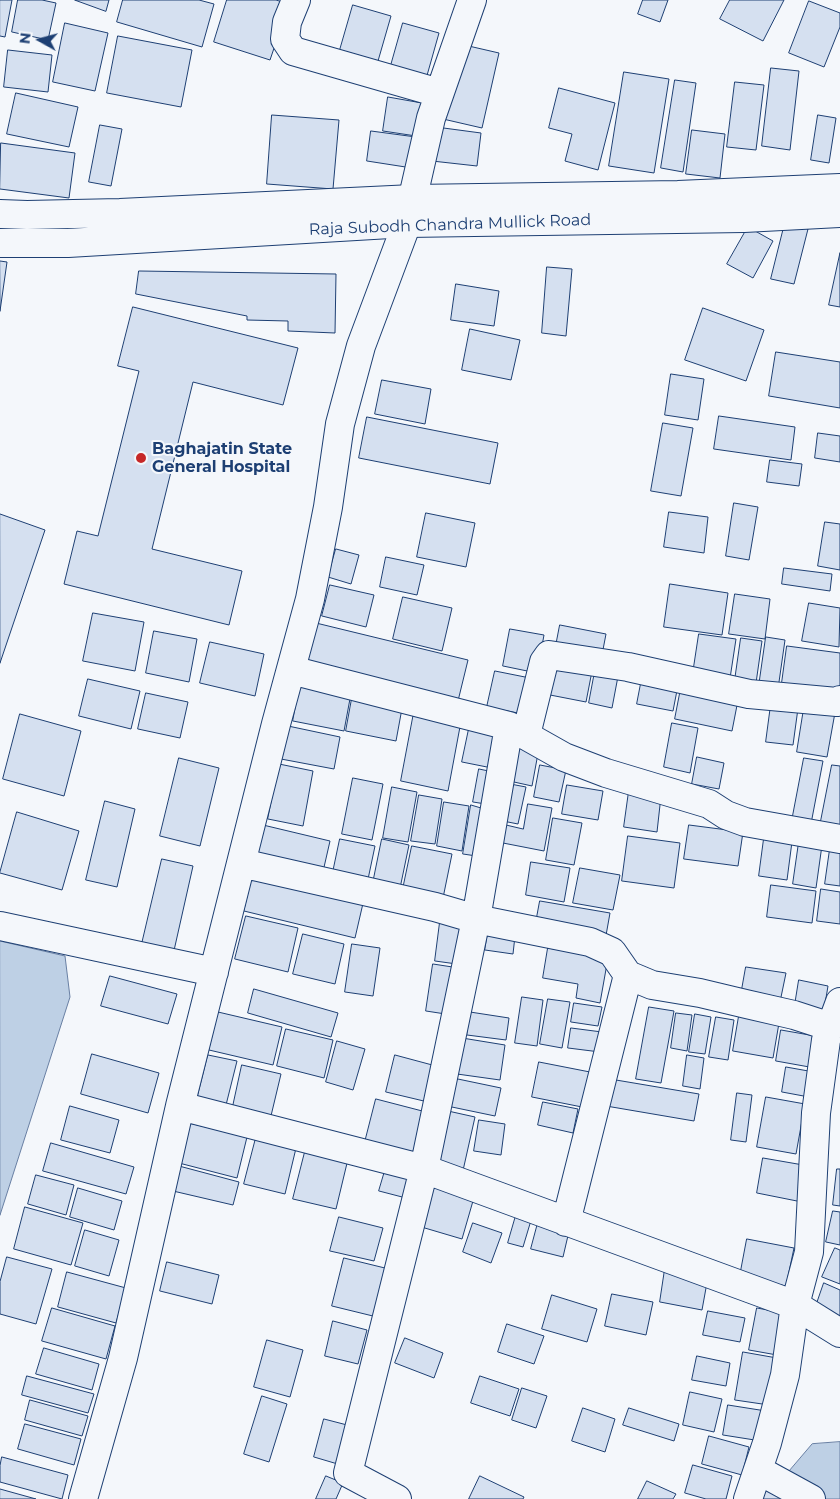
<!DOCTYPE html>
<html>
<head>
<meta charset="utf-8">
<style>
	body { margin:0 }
	#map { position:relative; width:840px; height:1499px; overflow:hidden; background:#f4f7fb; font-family:Montserrat,sans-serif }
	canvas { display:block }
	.north { position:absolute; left:15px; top:15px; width:50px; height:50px; -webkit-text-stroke:4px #f4f7fb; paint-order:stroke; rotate:277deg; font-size:14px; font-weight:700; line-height:20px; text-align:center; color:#1d3f73 }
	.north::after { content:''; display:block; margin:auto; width:18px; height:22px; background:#1d3f73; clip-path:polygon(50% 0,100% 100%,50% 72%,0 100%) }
</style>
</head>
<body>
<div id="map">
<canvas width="840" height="1499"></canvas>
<div class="north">N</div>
</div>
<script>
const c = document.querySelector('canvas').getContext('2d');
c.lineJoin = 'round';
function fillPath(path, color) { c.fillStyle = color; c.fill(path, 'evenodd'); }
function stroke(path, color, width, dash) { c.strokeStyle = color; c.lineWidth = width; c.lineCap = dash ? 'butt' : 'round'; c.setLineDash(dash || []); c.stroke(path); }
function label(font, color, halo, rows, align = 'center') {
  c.font = font + ' Montserrat,sans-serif'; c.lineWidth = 4; c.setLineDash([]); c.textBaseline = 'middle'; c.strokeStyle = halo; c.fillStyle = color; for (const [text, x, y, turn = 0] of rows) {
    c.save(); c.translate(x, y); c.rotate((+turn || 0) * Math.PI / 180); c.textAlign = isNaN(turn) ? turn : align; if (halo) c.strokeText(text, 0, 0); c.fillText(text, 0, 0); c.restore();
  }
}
const water = new Path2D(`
	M0 941 65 956 70 997 0 1215Z
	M840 1442V1499H797L783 1478 812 1444Z`);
fillPath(water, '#bed0e5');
stroke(water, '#687fa3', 1);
const building = new Path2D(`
	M0 0H12L5 37 0 36Z
	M18 0H42L56 3 48 40 12 32Z
	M75 0H109L106 11Z
	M123 0H199L214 4 202 47 117 22Z
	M227 0H276L289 4 270 60 214 42Z
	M643 0H668L660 22 638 14Z
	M730 0H784L763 41 720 19Z
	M809 1 840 13V27L824 67 789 53Z
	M353 5 391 16 378 61 340 50Z
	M65 23 108 33 95 91 53 82Z
	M403 23 439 33 426 79 390 69Z
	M118 36 192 50 181 107 107 93Z
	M460 44 499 53 482 128 443 119Z
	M8 50 52 55 48 92 4 87Z
	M771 68 799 71 790 150 762 146Z
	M624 72 669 79 654 173 609 166Z
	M675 80 696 83 683 172 661 168Z
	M735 82 764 85 756 150 727 147Z
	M559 88 615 103 598 170 565 161 572 134 549 128Z
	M16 93 78 107 69 147 7 134Z
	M388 97 422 103 416 136 383 131Z
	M272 115 339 120 333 189 267 184Z
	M818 115 836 118 829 163 811 160Z
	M100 125 122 129 111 186 89 182Z
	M436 127 481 133 477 166 432 161Z
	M692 130 725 134 720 178 686 174Z
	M371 131 416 137 412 168 367 161Z
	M1 143 75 153 69 198 0 189Z
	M785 223 808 229 794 284 771 279Z
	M748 227 773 241 753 278 727 264Z
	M840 253V307L829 305Z
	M0 261 7 262 0 311Z
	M547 267 572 269 566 336 542 333Z
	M139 271 336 274 335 333 288 331V321L247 320V316L136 294Z
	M456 284 499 291 494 326 451 320Z
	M133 307 298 348 283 405 193 382 152 549 242 571 229 625 64 584 77 531 98 536 139 371 118 366Z
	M703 308 764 330 746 381 685 360Z
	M470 329 520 340 511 380 462 370Z
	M776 352 840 362V408L769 396Z
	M671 374 704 379 698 420 665 415Z
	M382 380 431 389 425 424 375 414Z
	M719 416 795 427 791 460 714 449Z
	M367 417 498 443 490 484 359 458Z
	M663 423 693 428 681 496 651 491Z
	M818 433 840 436V462L815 458Z
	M770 460 802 464 799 486 767 482Z
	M734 503 758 507 749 560 726 556Z
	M669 512 708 517 704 553 664 547Z
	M426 513 475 523 466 567 417 557Z
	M0 514 45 530 0 663Z
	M825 522 840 524V570L818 566Z
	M336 549 359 555 351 584 328 577Z
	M386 557 424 565 417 595 380 587Z
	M784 568 832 574 830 591 782 584Z
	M670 584 728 593 722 635 664 627Z
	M330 585 374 595 366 627 322 616Z
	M735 594 770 599 765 639 729 634Z
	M403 597 452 608 442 651 393 639Z
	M809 603 840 608 839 647 802 641Z
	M93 613 144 622 135 671 83 661Z
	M316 623 468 660 457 705 305 668Z
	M560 625 606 634 601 660 555 651Z
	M510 629 544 635 537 673 503 666Z
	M154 631 197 639 189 682 146 673Z
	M699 634 736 639 729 685 692 680Z
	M766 637 785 640 778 689 759 686Z
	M741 638 762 641 755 690 734 687Z
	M210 642 264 654 255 696 200 683Z
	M787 646 840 653V693L781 690Z
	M553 658 593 666 586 702 545 694Z
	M596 666 619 671 612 708 589 703Z
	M495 671 535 679 528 715 487 707Z
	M643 673 679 680 673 711 637 704Z
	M301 678 352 688 344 731 293 721Z
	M88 679 140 691 131 729 79 716Z
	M682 683 739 695 732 731 675 719Z
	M146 693 188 702 180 738 138 729Z
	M353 693 403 703 396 741 346 731Z
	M772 697 799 701 793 745 766 742Z
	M805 702 836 707 827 757 797 752Z
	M415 707 462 716 448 791 401 781Z
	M20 714 81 731 64 796 3 779Z
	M672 723 698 728 690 773 664 767Z
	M470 724 504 730 497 769 462 762Z
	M288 726 340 737 334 769 281 759Z
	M513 740 539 748 532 786 505 780Z
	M697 757 724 763 719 789 692 784Z
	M179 758 219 768 200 846 160 836Z
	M804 758 823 761 810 829 791 826Z
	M279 764 313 771 303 826 268 819Z
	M540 765 566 770 559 802 534 797Z
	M832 765 840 766V835L819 831Z
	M479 769 498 773 492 805 473 802Z
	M353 778 383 784 372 840 342 834Z
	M505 783 526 787 518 824 498 820Z
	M567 785 603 791 598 820 562 814Z
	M392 787 417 792 408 842 383 838Z
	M629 791 661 796 657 832 624 827Z
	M419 795 442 799 435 844 411 841Z
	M105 801 135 809 117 887 86 880Z
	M444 802 469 806 462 851 437 846Z
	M528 804 552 808 544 851 503 843 506 825 523 829Z
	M471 805 491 811 483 857 463 854Z
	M17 812 79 831 62 890 0 873Z
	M553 818 582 823 574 865 546 860Z
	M263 825 330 841 322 876 254 860Z
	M689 825 743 832 738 866 684 859Z
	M765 831 793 834 787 880 759 876Z
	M800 835 823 838 816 888 793 884Z
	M628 836 680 843 674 888 622 881Z
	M340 839 375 846 367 884 332 877Z
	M382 839 409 845 399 893 372 888Z
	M831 842 840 843V886L825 884Z
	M412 846 452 854 443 898 403 889Z
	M162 859 193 866 173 955 141 948Z
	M531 862 570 868 564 902 526 895Z
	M580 868 620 875 613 910 573 903Z
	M253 873 364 899 355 938 244 911Z
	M771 885 816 891 812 923 767 917Z
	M821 889 840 892V924L817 921Z
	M540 901 610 913 605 941 535 928Z
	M246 916 298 928 288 972 235 959Z
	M440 922 470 926 464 965 435 961Z
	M488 932 515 936 513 954 485 950Z
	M303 934 344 944 335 984 293 974Z
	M352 944 380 948 373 996 345 992Z
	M548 948 608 958 600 1003 576 998 578 984 543 978Z
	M433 964 459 968 452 1015 426 1011Z
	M746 967 786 973 780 1002 741 995Z
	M110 976 177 994 168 1024 101 1006Z
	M799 980 828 986 823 1016 794 1011Z
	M254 989 338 1013 331 1037 248 1013Z
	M522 997 543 1000 537 1046 515 1043Z
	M548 999 570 1002 562 1048 540 1044Z
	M574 1003 602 1007 598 1026 571 1022Z
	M649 1007 674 1011 661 1083 636 1079Z
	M218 1012 282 1027 273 1065 209 1050Z
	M470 1012 509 1018 506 1040 467 1035Z
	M676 1013 692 1015 687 1051 671 1048Z
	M695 1014 711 1017 705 1054 689 1052Z
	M739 1016 779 1023 773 1058 733 1051Z
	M716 1017 734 1020 728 1060 709 1057Z
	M571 1028 602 1032 600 1052 568 1048Z
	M286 1029 333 1040 324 1078 277 1066Z
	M781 1030 821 1037 815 1068 776 1061Z
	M462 1038 505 1045 500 1080 457 1074Z
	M337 1041 365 1049 353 1090 326 1082Z
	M92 1054 159 1073 148 1113 81 1094Z
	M208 1055 237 1061 226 1105 197 1099Z
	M395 1055 436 1066 428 1102 386 1092Z
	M687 1055 704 1058 700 1089 683 1086Z
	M539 1062 590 1072 582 1107 532 1097Z
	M242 1065 281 1074 270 1120 232 1111Z
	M786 1067 814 1072 809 1097 782 1092Z
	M453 1078 501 1088 495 1116 447 1106Z
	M610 1079 699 1094 694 1121 606 1106Z
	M737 1093 752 1095 746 1142 731 1140Z
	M766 1097 805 1104 796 1154 757 1147Z
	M376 1099 430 1113 418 1164 363 1150Z
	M543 1102 578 1109 573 1133 538 1125Z
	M70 1106 119 1120 110 1153 61 1140Z
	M448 1111 475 1117 462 1175 434 1168Z
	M479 1120 505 1124 501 1155 474 1151Z
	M185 1122 247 1137 237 1178 175 1162Z
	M257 1134 297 1144 285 1194 244 1184Z
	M51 1143 134 1167 126 1194 43 1171Z
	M306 1148 348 1159 336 1209 293 1199Z
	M763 1158 809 1166 802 1202 757 1193Z
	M387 1164 414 1172 406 1198 379 1191Z
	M179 1166 239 1182 233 1205 173 1191Z
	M837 1169H840V1206L833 1205Z
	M36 1175 74 1185 66 1215 28 1204Z
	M431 1181 475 1194 462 1239 418 1226Z
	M78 1188 122 1201 114 1230 70 1217Z
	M25 1207 83 1223 71 1265 14 1249Z
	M833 1211 840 1212V1245L826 1242Z
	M517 1212 532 1217 523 1247 508 1243Z
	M339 1217 383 1228 374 1261 330 1251Z
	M539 1219 570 1227 563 1257 531 1249Z
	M473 1223 502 1233 491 1263 463 1252Z
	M85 1230 119 1240 109 1276 75 1266Z
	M747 1239 794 1248 786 1286 740 1276Z
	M835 1248 840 1250V1284L822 1277Z
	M7 1257 52 1269 36 1324 0 1314V1282Z
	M344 1258 389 1269 377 1317 332 1306Z
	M167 1262 219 1275 212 1304 160 1291Z
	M665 1269 708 1277 702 1310 660 1302Z
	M67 1272 126 1288 116 1323 58 1307Z
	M824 1283 840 1290V1323L815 1309Z
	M612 1294 653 1302 646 1335 605 1326Z
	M552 1295 597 1309 587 1342 542 1329Z
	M52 1308 115 1326 106 1359 42 1341Z
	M757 1308 784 1313 777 1355 749 1350Z
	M708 1311 745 1318 740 1342 703 1335Z
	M333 1321 367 1330 358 1364 325 1356Z
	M507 1324 544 1336 534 1364 498 1352Z
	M405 1338 443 1353 434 1378 395 1363Z
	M267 1340 303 1350 290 1397 254 1387Z
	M44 1348 99 1364 92 1390 36 1374Z
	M743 1352 777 1358 769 1405 735 1400Z
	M697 1356 730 1363 726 1386 692 1380Z
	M27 1376 94 1394 88 1413 22 1395Z
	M480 1376 519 1389 510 1416 471 1403Z
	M522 1388 547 1396 536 1428 512 1420Z
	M690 1392 722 1399 714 1432 683 1425Z
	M262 1396 287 1404 269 1462 244 1454Z
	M30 1400 88 1416 82 1436 25 1420Z
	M728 1405 766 1411 761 1441 723 1435Z
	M583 1408 615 1419 605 1452 572 1441Z
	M629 1408 679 1424 674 1441 623 1425Z
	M324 1419 351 1426 341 1465 314 1457Z
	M25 1424 81 1439 74 1465 18 1449Z
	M709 1436 749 1447 742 1475 702 1464Z
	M2 1457 68 1475 62 1499 0 1482V1466Z
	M693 1465 732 1476 726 1499H706L685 1493Z
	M326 1476 343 1483 336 1499H316Z
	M480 1476 524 1497 523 1499H469Z
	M647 1481 676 1494 673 1499H638Z
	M763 1484 784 1499H757Z
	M0 1489 36 1499H0Z`);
fillPath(building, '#d5e0f0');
stroke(building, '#1d3f73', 1);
const minor = new Path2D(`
	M296 0 287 22 285 39 293 51 439 93
	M291 670 509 726 564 757 606 773 709 804 726 815 745 822 840 839
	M526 735 544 662 549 655 628 667 749 694 837 702 840 700
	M241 863 435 907 476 919 590 942 612 952 628 975 652 985 700 993 746 1004 794 1015 831 1027
	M0 926 214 972
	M840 1002 826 1040 816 1113 809 1252 795 1305 840 1333
	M180 1106 424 1169 795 1305 785 1375 767 1443 748 1499
	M566 1222 628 975
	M758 1470 811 1499
	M83 1499 123 1358 180 1106 276 724 310 599 328 507 340 424 361 346 407 223 431 118 472 0
	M397 1499 348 1473 424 1169 476 919 509 726`);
const major = new Path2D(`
	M0 214 27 215 120 213 413 199 678 195 840 188
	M0 243H68L407 223 744 218 840 213`);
stroke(minor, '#1d3f73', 30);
stroke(major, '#1d3f73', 30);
stroke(minor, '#f4f7fb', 28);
stroke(major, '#f4f7fb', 28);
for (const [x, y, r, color] of [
	[141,458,6,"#c62828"]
]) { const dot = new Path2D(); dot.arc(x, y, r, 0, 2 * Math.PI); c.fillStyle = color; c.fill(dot); stroke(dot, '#f4f7fb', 2); }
label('16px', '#1d3f73', '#f4f7fb', [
	["Raja Subodh Chandra Mullick Road",450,225,-2]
]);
label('bold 16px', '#1d3f73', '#f4f7fb', [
	["Baghajatin State",152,449],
	["General Hospital",152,467]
], 'left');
</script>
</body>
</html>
